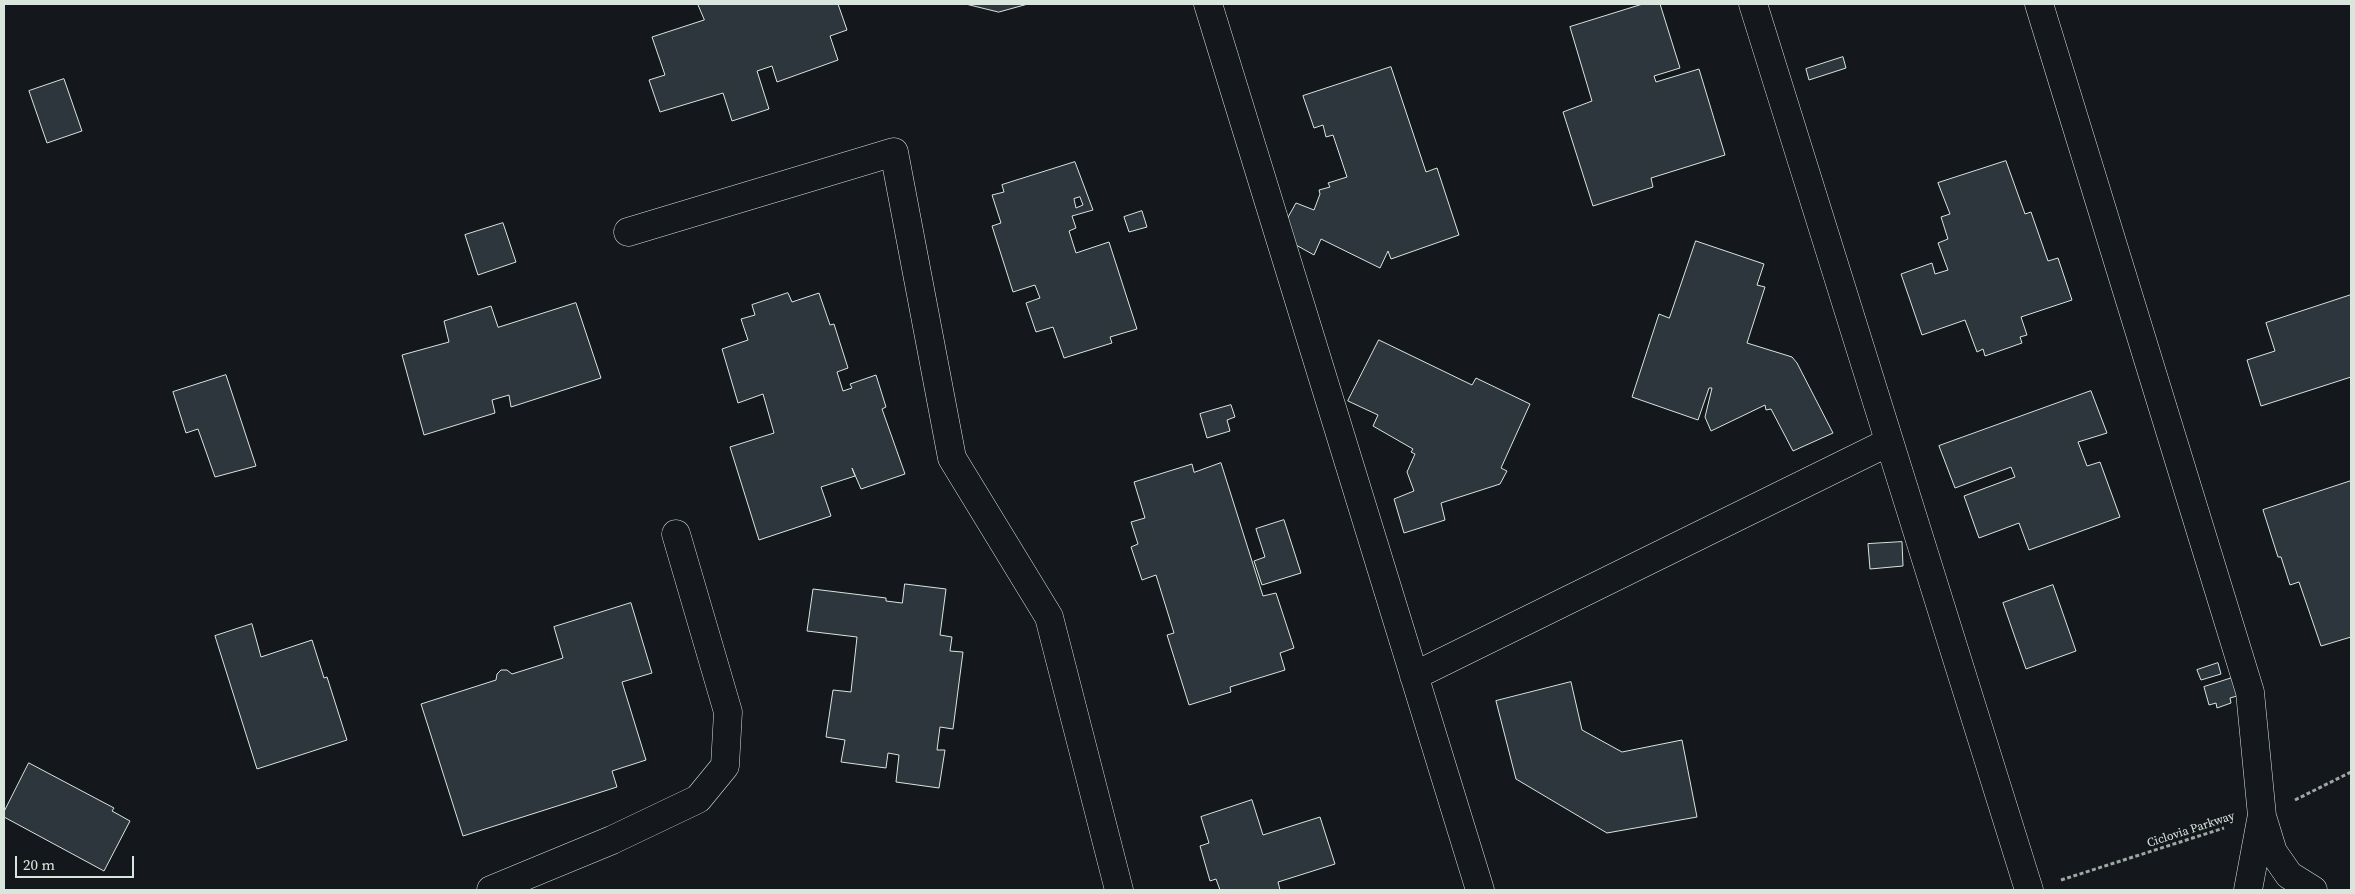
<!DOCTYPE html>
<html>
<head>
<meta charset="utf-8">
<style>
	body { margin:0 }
	#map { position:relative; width:2355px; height:894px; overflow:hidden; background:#14181c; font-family:"Source Serif 4",serif }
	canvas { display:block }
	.frame { position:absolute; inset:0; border:5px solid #d8e6dc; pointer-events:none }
	.scale { position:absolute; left:15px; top:856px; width:119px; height:22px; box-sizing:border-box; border:2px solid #d8e6dc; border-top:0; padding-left:6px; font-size:15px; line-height:18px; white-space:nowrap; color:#d8e6dc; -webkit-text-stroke:4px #14181c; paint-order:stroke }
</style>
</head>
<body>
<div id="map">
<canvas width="2355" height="894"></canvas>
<div class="frame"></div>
<div class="scale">20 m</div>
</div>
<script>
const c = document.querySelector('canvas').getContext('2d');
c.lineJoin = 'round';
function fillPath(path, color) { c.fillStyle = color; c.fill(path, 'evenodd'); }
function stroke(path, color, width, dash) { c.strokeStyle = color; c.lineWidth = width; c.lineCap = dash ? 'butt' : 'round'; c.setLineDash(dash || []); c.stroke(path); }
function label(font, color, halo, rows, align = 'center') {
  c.font = font + ' "Source Serif 4",serif'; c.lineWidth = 4; c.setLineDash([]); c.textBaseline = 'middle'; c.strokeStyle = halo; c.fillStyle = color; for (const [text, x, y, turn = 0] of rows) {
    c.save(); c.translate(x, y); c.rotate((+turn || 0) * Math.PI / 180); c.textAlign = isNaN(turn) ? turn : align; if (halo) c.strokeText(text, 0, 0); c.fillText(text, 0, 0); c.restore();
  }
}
const building = new Path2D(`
	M698 4H838L847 30 830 36 838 60 777 82 772 66 757 71 769 109 732 121 723 93 660 112 649 80 665 75 652 37 704 20Z
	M966 4H1028L999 12Z
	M1643 4H1660L1680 68 1654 76 1656 82 1699 69 1725 155 1651 178 1653 187 1593 206 1563 112 1592 101 1570 27Z
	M1843 57 1846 68 1809 80 1806 69Z
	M1391 67 1426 172 1437 168 1459 235 1391 259 1388 251 1380 268 1321 239 1314 255 1278 235 1296 203 1314 210 1320 194 1319 190 1330 187 1328 183 1347 177 1333 135 1326 137 1323 125 1314 128 1303 96Z
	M64 79 82 131 47 143 29 91Z
	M2006 161 2025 214 2031 212 2048 261 2058 258 2072 300 2021 317 2027 335 2020 337 2022 343 1985 356 1983 349 1977 352 1965 320 1922 335 1901 274 1932 263 1935 274 1948 270 1938 243 1948 239 1941 217 1950 214 1938 183Z
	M1075 162 1093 210 1072 216 1076 228 1069 231 1076 253 1109 242 1137 329 1110 337 1112 343 1064 358 1053 327 1036 332 1026 303 1040 298 1035 285 1013 292 992 226 1001 223 992 195 1004 192 1002 185ZM1080 197 1083 205 1076 208 1074 199Z
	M1142 211 1147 227 1129 232 1124 217Z
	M503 223 516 262 478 275 465 235Z
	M1696 241 1764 264 1757 285 1765 287 1747 343 1792 357 1797 363 1833 433 1793 451 1771 409 1766 410 1765 405 1711 431 1705 417 1712 388H1709L1698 420 1632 397 1659 314 1669 318Z
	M788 293 792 302 819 293 830 325 834 324 848 368 837 372 843 391 852 388 850 384 876 375 886 407 882 409 905 474 861 489 852 468 855 476 821 487 831 516 759 540 730 447 774 433 763 394 738 403 722 349 748 340 741 319 755 315 752 305Z
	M2351 295V377L2261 406 2247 360 2275 351 2266 323Z
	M576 303 601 378 511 407 509 395 492 400 495 413 424 435 402 355 449 342 444 321 491 306 498 327Z
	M1379 340 1472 385 1476 378 1530 404 1501 468 1507 471 1500 484 1441 503 1445 520 1404 533 1394 499 1414 491 1407 472 1415 454 1411 452 1413 449 1373 426 1378 415 1348 401Z
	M226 375 256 466 215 477 198 429 186 433 173 392Z
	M2091 391 2107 433 2078 442 2087 466 2100 462 2120 517 2029 550 2019 523 1979 538 1964 496 2015 477 2011 467 1955 488 1939 446Z
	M1231 405 1235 417 1227 420 1230 431 1207 438 1200 414Z
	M1221 463 1263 596 1276 593 1294 648 1280 653 1285 670 1230 687 1231 692 1189 705 1167 635 1174 633 1156 575 1142 580 1131 547 1138 544 1131 522 1145 518 1134 482 1192 464 1194 472Z
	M2351 481V637L2321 646 2299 582 2290 585 2281 557H2278L2263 510Z
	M1284 520 1301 573 1262 585 1254 561 1265 557 1256 529Z
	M1902 542 1903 566 1870 569 1868 544Z
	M905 584 946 589 940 635 952 637 950 651 963 652 953 729 940 727 937 750H945L939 788 896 782 899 755 888 753 886 768 841 762 845 740 826 737 833 690 851 692 857 637 807 631 813 589 886 598V601L902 603Z
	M2053 585 2076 651 2026 669 2003 603Z
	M631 603 652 673 622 682 646 760 612 771 617 787 463 836 421 704 496 680 497 674 501 670H507L512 674 563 658 554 627Z
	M252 624 261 657 312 640 324 678 327 677 347 740 257 769 215 636Z
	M2218 663 2221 674 2201 680 2197 670Z
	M2232 678 2237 696 2230 698 2231 703 2217 708 2216 703 2209 705 2204 687Z
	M1571 682 1582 730 1622 752 1682 740 1697 817 1607 833 1516 779 1496 701Z
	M29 763 114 808 112 811 130 821 104 871 4 817V812Z
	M1252 800 1263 835 1320 817 1335 864 1278 882 1280 890H1220L1216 879 1210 881 1200 846 1209 843 1201 817Z`);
fillPath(building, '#2c363c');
stroke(building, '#d8e6dc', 1);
const minor = new Path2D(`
	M1208 4 1480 890
	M1753 4 2029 890
	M2039 4 2250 692 2262 816 2273 852 2289 875 2313 890
	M628 232 894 152 952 458 1049 617 1119 890
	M1414 676 1889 442
	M491 890 612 840 698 799 725 766 728 712 676 534
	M2248 890 2261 820`);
stroke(minor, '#d8e6dc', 29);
stroke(new Path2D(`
	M2295 800 2351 772
	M2061 880 2224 828`), '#9da8a2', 3, [4, 2.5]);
stroke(minor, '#14181c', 28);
label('12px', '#d8e6dc', '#14181c', [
	["Ciclovia Parkway",2191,830,-18]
]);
</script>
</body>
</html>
